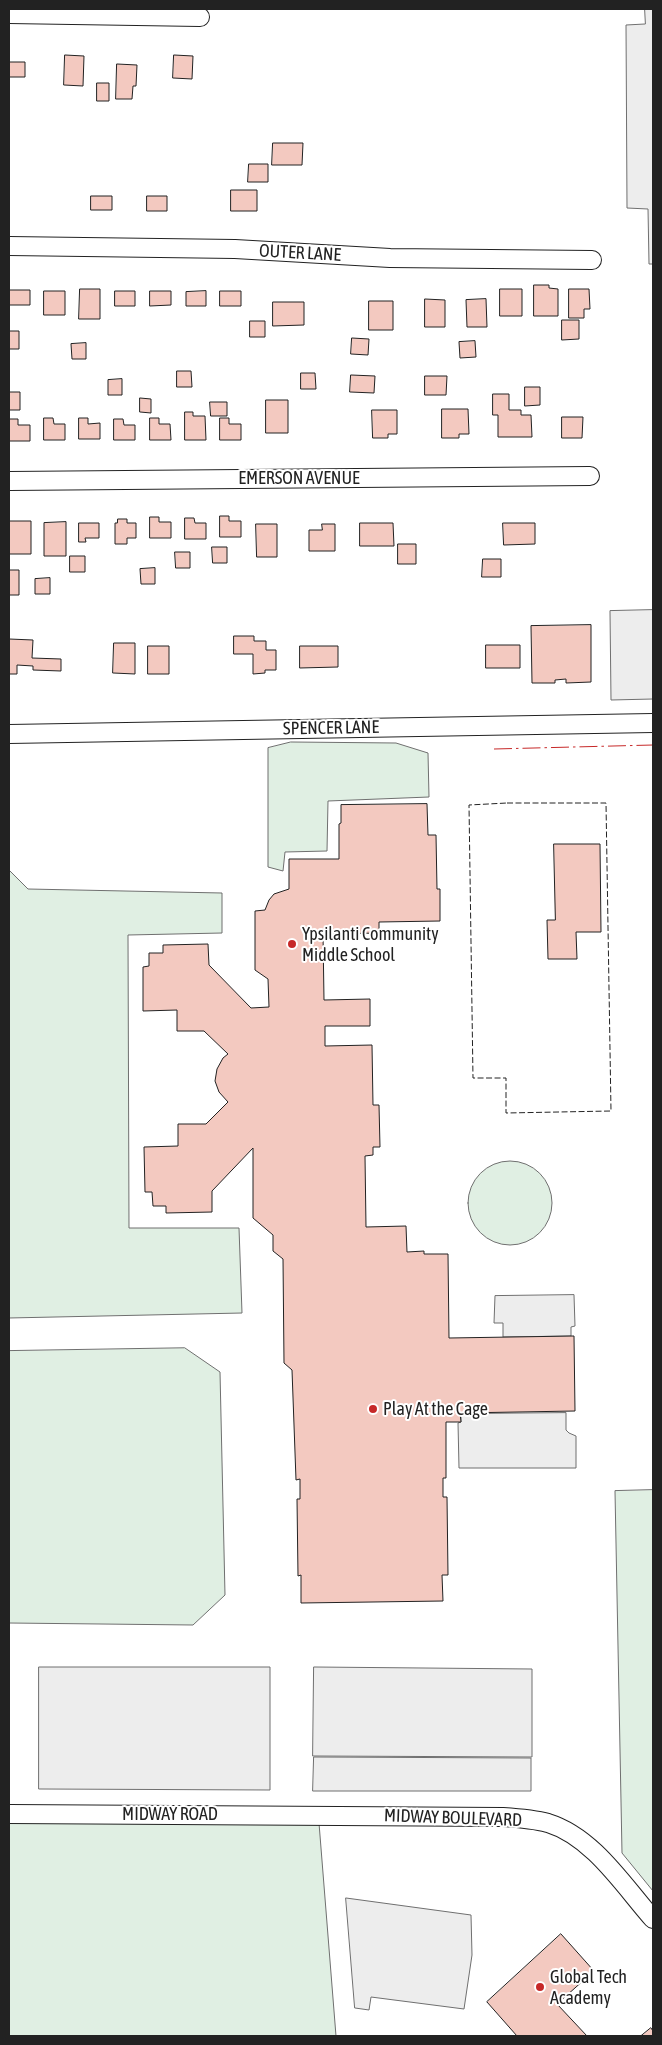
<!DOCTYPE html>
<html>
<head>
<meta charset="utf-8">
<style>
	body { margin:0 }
	#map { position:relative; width:662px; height:2045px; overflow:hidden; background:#fff; font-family:"Asap Condensed",sans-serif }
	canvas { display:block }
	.frame { position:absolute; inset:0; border:10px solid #222; pointer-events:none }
</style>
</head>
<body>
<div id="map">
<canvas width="662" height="2045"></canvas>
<div class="frame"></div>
</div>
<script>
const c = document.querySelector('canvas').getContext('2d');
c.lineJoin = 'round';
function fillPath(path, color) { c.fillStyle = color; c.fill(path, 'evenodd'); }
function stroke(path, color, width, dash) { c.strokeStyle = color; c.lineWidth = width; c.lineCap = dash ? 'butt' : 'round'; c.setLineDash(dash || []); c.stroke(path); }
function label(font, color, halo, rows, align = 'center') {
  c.font = font + ' "Asap Condensed",sans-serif'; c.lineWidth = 4; c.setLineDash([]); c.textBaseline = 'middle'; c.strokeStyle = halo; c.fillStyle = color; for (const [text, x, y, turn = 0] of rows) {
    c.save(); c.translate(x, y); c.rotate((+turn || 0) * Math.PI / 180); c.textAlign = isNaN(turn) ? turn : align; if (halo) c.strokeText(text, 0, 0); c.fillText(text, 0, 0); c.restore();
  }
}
const green = new Path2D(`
	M291 742 396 743 428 753 429 797 328 801 327 851 285 852 283 871 268 867V748Z
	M9 870 28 889 222 893V933L128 935 129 1228H239L242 1313 9 1318Z
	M468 1203a42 42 0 1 1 84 0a42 42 0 1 1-84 0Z
	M185 1348 220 1372 225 1595 193 1625 9 1623V1351Z
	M653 1490V1891L622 1853 615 1491Z
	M9 1821 319 1823 336 2036H9Z`);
fillPath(green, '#e0efe3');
stroke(green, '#6f6f6f', 1);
const parking = new Path2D(`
	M645 9H653V264H649L648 209 627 208 626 25 645 24Z
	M653 610V699L611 700 610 611Z
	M574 1295 575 1326 571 1327V1336L503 1337V1323H494L495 1296Z
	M566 1413V1430L569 1433 576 1436V1468H459L458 1423 461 1422V1414Z
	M39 1667H270V1790L39 1789Z
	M314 1667 532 1669V1757L313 1756Z
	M314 1757 531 1758V1791H313Z
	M346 1898 471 1915 472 1955 464 2009 371 1997 369 2010 355 2008Z`);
fillPath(parking, '#ededed');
stroke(parking, '#6f6f6f', 1);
const building = new Path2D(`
	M65 55 84 56 83 86 64 85Z
	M174 55 193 56 192 79 173 78Z
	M9 62H25V77H9Z
	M117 64 137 65 136 86H133L132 99H116Z
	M97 83H109V101H97Z
	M273 143H303L302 165H272Z
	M249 164H268V182H248Z
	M231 190H257V211H231Z
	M91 196H112V210H91Z
	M147 196H167V211H147Z
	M534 285H549V288L558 289V316H534Z
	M80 289H100V319H79Z
	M500 289H522V316H500Z
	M569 289H589L590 309H584V318H569Z
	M9 290H30V305H9Z
	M44 291H65V315H44Z
	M115 291H135V306H115Z
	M150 291H171V305L150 306Z
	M206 291V306H186V292Z
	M220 291H241V306H220Z
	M425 299 445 300V327H425Z
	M486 299 487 327H467L466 300Z
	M369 301H393V330H369Z
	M273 302H304V325L273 326Z
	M562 320H579V339L562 340Z
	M250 321H265V337H250Z
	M9 331H19V349H9Z
	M352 338 369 339 368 355 351 354Z
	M475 341 476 357 460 358 459 342Z
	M86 343V359H72L71 344Z
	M177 371H191L192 387H177Z
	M301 373H315L316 389H301Z
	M351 375 375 376 374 393 350 392Z
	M425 376H447L446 395H425Z
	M122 379V395H108V380Z
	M525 387H540V405L525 406Z
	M9 392H20V410H9Z
	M493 394H509V410H521V415H531L532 437H498V415H493Z
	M140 398 151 399V413L140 412Z
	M266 400H288V433H266Z
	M210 402H227V416H211Z
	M442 409H468L469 434H459V438H442Z
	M372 410H397V434H388V438H373Z
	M185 412H193V416H205L206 440H185Z
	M562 417H583L582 438H562Z
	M44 418H53L54 424H65V440H44Z
	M79 418H88V424L100 423V439H79Z
	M150 418H159V424H170L171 440H150Z
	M220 418H229V424H241V440H220Z
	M9 419H18V425H30V441H9Z
	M114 419H123L124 425H135V440H114Z
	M220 516H229V521H241V537H220Z
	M150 517H159V522H171V538H150Z
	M185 518H194L195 523H206V539H185Z
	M118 519H127V523H136V538H127V544H115V523H117Z
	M9 521H31V554H9Z
	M66 522V556H44V523Z
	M79 523H99V538H85L86 542H79Z
	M360 523H393L394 546H360Z
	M503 523H535V544L504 545Z
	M256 524H277V557H257Z
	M322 524H335V551H309V530H322Z
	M398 544H416V564H398Z
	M212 547H227V563H213Z
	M175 552H190V568H176Z
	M70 556H85V572H70Z
	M483 559H501V577H482Z
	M155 568V584H141L140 569Z
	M9 570H19V595H9Z
	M50 578V594H35V579Z
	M591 625V682L566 683V679L555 680V683H532L531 626Z
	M234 636H254V641H266V650H276V670H265V673L253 674V654H234Z
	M9 639 33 640 32 658 61 659V671L33 670V666L17 665V674H9Z
	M114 643H135V674L113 673Z
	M486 645H520V668H486Z
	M148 646H169V674H148Z
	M300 646H338V667L300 668Z
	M427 804 428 835H436L437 889H440V921L379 922V933L323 934 324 1000 370 999V1026H325V1046L372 1045 373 1105H379L380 1147H373V1155L365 1156 366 1227 406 1226 407 1252 424 1251V1254H448L449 1338 574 1336 575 1411 460 1413 461 1422H446V1478H443V1497H447L448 1575H442L443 1601 301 1603V1575L298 1576 297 1499H300V1479L296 1480 292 1370 284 1363 283 1259 273 1251V1235L253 1218V1148L212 1191V1212L166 1213V1206H153L152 1192H145L144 1147 178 1146V1124H206L228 1102 219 1092 215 1081 217 1069 223 1058 228 1054 204 1031H177V1010L143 1011V967L149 966V953H163V945L208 944 209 965 251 1008 269 1007 268 979 255 970V911L265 910 269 900 274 894 289 889V859H339V824L341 823V805Z
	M554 844H600L601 932H576L577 959H548L547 920H555Z
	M561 1934 594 1971 557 2004 587 2036H517L487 2002Z
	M651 2028 653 2031V2036H641Z`);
fillPath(building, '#f3c9c0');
stroke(building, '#222', 1);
const minor = new Path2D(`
	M9 14 200 17
	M9 246 235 249 390 258 592 260
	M9 481 590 476
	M9 734 653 723
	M9 1814 502 1817C517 1818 533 1819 548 1823 593 1837 623 1885 653 1919`);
stroke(minor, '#222', 20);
stroke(minor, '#fff', 18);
stroke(new Path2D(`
	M507 803H606L611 1111 506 1113V1078H473L469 805Z`), '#222', 1, [6, 2.5]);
stroke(new Path2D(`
	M494 749 653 745`), '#c62828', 1, [18, 4, 2.5, 4]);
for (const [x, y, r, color] of [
	[292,944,5,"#c62828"],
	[373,1409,5,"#c62828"],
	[540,1987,5,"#c62828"]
]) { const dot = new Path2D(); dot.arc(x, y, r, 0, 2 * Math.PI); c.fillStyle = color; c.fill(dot); stroke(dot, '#fff', 2); }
label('18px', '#222', '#fff', [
	["OUTER LANE",300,253,3],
	["EMERSON AVENUE",299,478],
	["SPENCER LANE",331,728,-1],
	["MIDWAY ROAD",170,1814],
	["MIDWAY BOULEVARD",453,1818,2]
]);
label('18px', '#222', '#fff', [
	["Ypsilanti Community",302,934],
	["Middle School",302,955],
	["Play At the Cage",383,1409],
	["Global Tech",550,1977],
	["Academy",550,1998]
], 'left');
</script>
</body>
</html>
